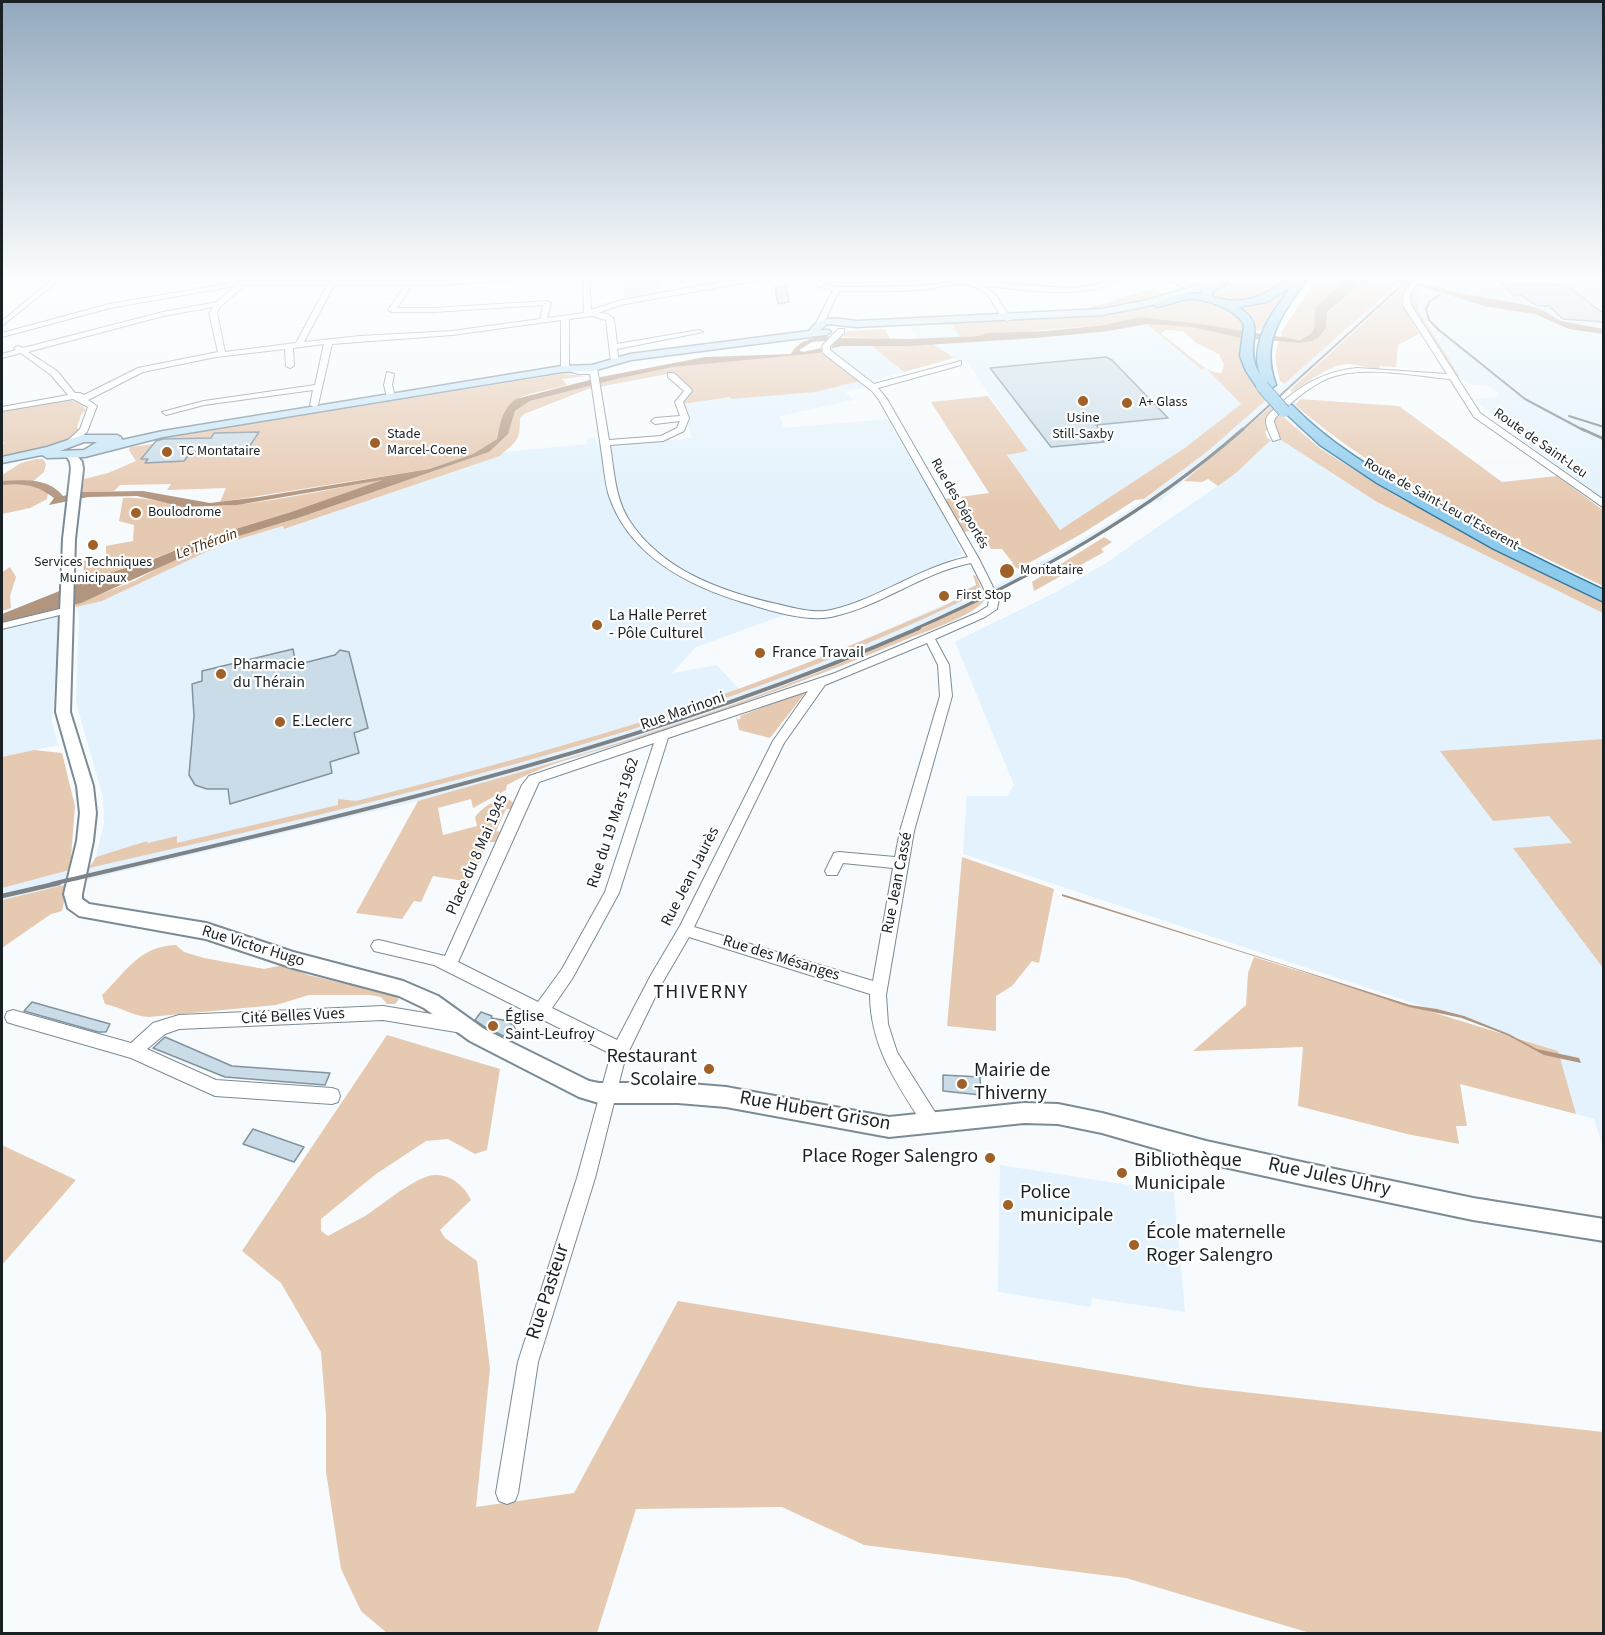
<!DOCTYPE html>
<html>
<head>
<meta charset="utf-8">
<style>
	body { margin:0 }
	#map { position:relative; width:1605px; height:1635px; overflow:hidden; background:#f7fbfd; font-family:"Source Sans 3",sans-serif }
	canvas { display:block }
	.frame { position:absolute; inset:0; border:3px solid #1a2125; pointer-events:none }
</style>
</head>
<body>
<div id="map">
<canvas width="1605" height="1635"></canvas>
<div class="frame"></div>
</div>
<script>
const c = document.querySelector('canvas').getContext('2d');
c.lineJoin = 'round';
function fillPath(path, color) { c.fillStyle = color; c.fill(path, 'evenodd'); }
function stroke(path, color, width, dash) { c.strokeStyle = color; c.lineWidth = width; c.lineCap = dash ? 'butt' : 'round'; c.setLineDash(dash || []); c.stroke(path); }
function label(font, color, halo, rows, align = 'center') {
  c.font = font + ' "Source Sans 3",sans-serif'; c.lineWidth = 4.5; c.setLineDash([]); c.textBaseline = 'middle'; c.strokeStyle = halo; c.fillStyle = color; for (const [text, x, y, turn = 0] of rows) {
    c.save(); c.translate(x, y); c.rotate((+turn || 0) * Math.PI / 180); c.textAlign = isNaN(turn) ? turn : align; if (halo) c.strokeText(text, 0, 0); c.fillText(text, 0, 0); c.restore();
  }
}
fillPath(new Path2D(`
	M620 276H655L660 286 665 292 625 299 622 289 617 286 623 285Z
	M1403 276H1414L1242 433 1160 501 1157 500 1066 556 987 597 982 605 944 624 817 675 597 752 418 801 2 900V888L147 850V841L96 857 104 823 103 797 76 703 79 616 76 607 102 601 222 544 284 526 285 529 499 456 504 452 587 444V438L595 437 598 446 692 438 683 404 699 402V400L859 381 822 352 842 346H872L904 372 866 382 871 386 845 391 853 400 780 416 784 428 887 419 935 500 963 554 841 608 824 611 801 609 696 647 672 673 717 665 739 689 828 655 973 592 989 589 1060 552 1108 524 1140 503 1208 451Z
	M1425 276H1603V498L1525 442 1474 399 1497 397 1499 394 1490 387 1470 384 1460 377 1418 307 1416 296 1420 288V281Z
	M950 322 964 342 1104 331 1147 324 1201 369 1206 368 1241 404 1186 447 1060 530 1007 454 1028 451 966 361 960 363 933 344 956 343 953 337 918 339 910 326Z
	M1271 440H1281L1377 502 1603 613V1146L1594 1119 1576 1114 1558 1051 963 854 967 796H1007L1014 785 955 642 1058 591 1106 563 1236 473Z
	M60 616 52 721 58 745 2 757V629Z
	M1000 1165 1174 1192 1185 1312 1092 1298 1091 1307 998 1292Z`), '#e3f2fc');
fillPath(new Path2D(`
	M1251 276H1295L1254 302 1226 300 1210 294 1212 290Z
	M1319 276H1353L1315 308C1314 314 1316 321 1315 327 1312 343 1293 339 1282 338L1281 332Z
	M1381 279 1398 283 1284 384 1280 381C1276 367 1273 355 1279 341 1293 342 1306 345 1318 338L1327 313 1364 281Z
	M1406 284 1409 285 1401 300 1419 334 1398 345 1396 367 1379 366 1381 370C1370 370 1359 364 1348 364 1329 365 1308 382 1292 392L1290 390Z
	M1293 285 1260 331 1255 330 1253 321 1234 305 1260 304Z
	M1415 287 1420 288 1416 296 1419 311 1460 377 1453 376 1413 310 1410 295Z
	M1152 289 1173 295 1098 311 1091 307Z
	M1182 299C1205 299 1233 303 1245 324L1241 331 1138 317 1104 325 960 337 950 322C1028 319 1107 321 1182 299Z
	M1147 324 1191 327 1241 338V356L1267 399 1208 451 1144 499 1135 500 1083 533 1018 569 1014 566 1011 567 1009 566 1013 563 1002 549H991L980 530 962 532 945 499 989 493 931 402 988 396 1028 451 1007 455 1060 530 1186 447 1241 404 1206 368 1201 369ZM1165 330 1183 331 1196 343 1219 354 1224 365 1221 373C1203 373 1177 343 1161 334Z
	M885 329 890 339 829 336 811 338 808 336H839L847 331Z
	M933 344 954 358 904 372 872 346Z
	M822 352 860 381 815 392 731 399 730 397 683 404 684 399 691 394 692 390 673 373 588 389 524 414 520 419C520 442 516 441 500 456L284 529 283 526 223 544 102 601 76 607 75 604 134 581 169 562 220 541 301 517 489 452 515 411 530 401 617 379 673 367Z
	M562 374 586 376 562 379 567 385C524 397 506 390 497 439L473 454 429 469 220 502 226 488 167 490 171 484 120 485 114 491 82 492 84 479 108 473 136 461 129 450 130 447 153 444 157 439Z
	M68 399 82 405 86 410 81 415 77 427 80 431C63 451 26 453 2 458V445L4 444 2 438V410Z
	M1300 399 1399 406 1502 482 1557 476 1603 510V586C1496 534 1386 483 1295 405Z
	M1274 404 1276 408 1265 418 1268 430 1265 431 1267 438 1271 440 1236 473 1218 486 1208 479 1202 482 1184 481Z
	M1281 415 1321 449 1396 496 1603 600V613L1377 502 1281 440 1272 420Z
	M36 459H43L46 464 44 472 30 484 48 493 47 499 30 508 2 514V475L21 463Z
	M385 479 291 512 203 539 130 568 77 585V580L84 578 83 561 106 557V546L133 541 134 525 119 521 123 498C151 496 177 508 206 507 266 504 325 490 385 479Z
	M1104 537 1112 542 1101 549 1104 552 1034 591 1032 582Z
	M10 567 16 577 10 596 11 608 2 611V572Z
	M973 575 976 576 982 591C701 730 393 799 89 868L96 857 147 841 148 843 177 836V843L338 805V799L356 801C466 773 576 744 684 708 771 679 857 643 942 607L960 598 956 595 976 585Z
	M987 597C976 615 932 629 912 637 827 673 740 705 652 734 606 749 549 761 507 785L506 790 473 808 471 799 438 808 443 835 477 826 475 817C483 807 495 798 508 799L514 803 513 809H506L496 831 501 832 497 842H488L470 882 433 876 421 902 414 901 402 919 356 913 418 801C495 779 573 758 649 733 765 696 878 651 987 597Z
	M803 692 805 693 770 738 739 730 736 717 738 720 741 718 740 716Z
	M1603 739H1604L1603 968 1513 848 1572 843 1549 816 1493 821 1440 751Z
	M34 750 62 753 75 806 70 870 2 888V757Z
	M962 857 1054 889 1039 963 1032 961 1012 986 996 996V1031L947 1026Z
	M68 884 62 911 51 914 2 948V900Z
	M176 945 184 952 204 958 264 969 283 965 308 975 394 995 399 999 395 1004H387L381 997 370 995H309L276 1005 149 1017C132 1016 121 1007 105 1004L102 995C126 972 139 946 176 945Z
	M1254 957 1558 1051 1576 1114 1460 1084 1467 1126H1456L1459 1144 1407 1134 1298 1106 1303 1047 1193 1051 1246 1005 1248 973Z
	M387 1035 500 1069 487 1150 475 1154 448 1139 426 1141 376 1174 321 1219V1231L328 1236C340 1229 353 1223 365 1216 381 1206 418 1174 436 1175 452 1175 465 1187 471 1200L440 1230 445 1238 477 1261 490 1369 476 1507 574 1493 678 1301 1199 1387 1603 1432V1633H1310L1126 1578 864 1545 782 1507 636 1509 597 1633H387L361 1611 341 1569 326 1472V1415L321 1352 281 1283 242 1251Z
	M2 1145 76 1180 2 1265Z`), '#e6c9b1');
fillPath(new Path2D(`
	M1353 276H1395L1459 293 1528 305 1544 311 1561 321 1604 329 1603 334 1569 329 1535 314 1488 307 1425 288 1383 279 1364 281 1327 312 1326 328 1318 338 1312 341 1300 343 1241 338 1191 327 1147 324 1109 331 1036 338 909 346H842L830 349 838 338 911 339 978 336 987 333 1046 331 1104 325 1139 317 1200 324 1300 340C1320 331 1313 326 1315 308L1335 289Z
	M829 336 826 341 812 342 799 350 803 352 821 348 822 352 819 353 673 367 617 379 530 401 515 411 508 434 489 452 301 517 209 545 81 603 2 623V614L87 580 149 561 203 539 291 512 382 480 237 505 184 507 137 496 88 497 49 505 54 498C37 485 23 483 2 485V481C23 480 48 477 63 496L80 492 143 491 210 503 259 497 429 469 473 454 497 439C500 424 502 409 516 399L601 377 705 357 791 354C799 339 814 338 829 336Z
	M1062 894 1410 1005 1437 1009 1464 1016 1509 1034 1537 1049 1579 1058 1581 1063 1544 1055 1509 1036 1462 1018 1409 1007 1289 967 1062 896Z`), '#b2957f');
const building = new Path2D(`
	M1501 283 1566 285 1604 314V322L1563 319 1549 306H1537L1521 295H1513Z
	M786 286 789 302 778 304 775 287Z
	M1106 357 1112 360 1168 418 1096 425 1100 429 1094 430 1104 442 1051 447 990 368Z
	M259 432 247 450 191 452 184 461 145 463 148 459H141L156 441 163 439 211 438 214 433Z
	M293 649 296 665 335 655 340 650 349 652 368 728 354 733 359 753 330 762 332 773 230 804 228 789H207L195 785 189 775 194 716 192 684 202 681V671Z
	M32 1002 85 1017 110 1024 106 1032H98L24 1011Z
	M481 1012 492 1016 491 1018 503 1020 514 1025 516 1033 510 1039 485 1027 475 1020Z
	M165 1037 232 1066 330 1073 325 1085 225 1077 153 1048Z
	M943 1075 980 1077 981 1095 943 1091Z
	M253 1129 267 1134 304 1147 294 1162 243 1144Z`);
fillPath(building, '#cadce7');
stroke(building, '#83939e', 1.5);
const minor = new Path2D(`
	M56 276H64L2 326V321Z
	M520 276H561L443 285H412L397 308H434L547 301 551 303 547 318 584 313 583 276H589L591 310 618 301 735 279 781 276 620 305 598 313 608 314 614 319 617 344 699 330 703 332 617 349 619 362 615 364 611 362 606 320 592 316 569 319V367L589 370 593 366 597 368 609 440 661 436 677 428 680 421 655 424 651 421 655 418 680 416 675 402 684 391 668 377V373H674L691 389 692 391 683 402 689 418 684 431 663 441 610 445C614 470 615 498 629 520 661 570 722 592 777 604 794 608 814 614 831 610 879 599 919 567 968 557L879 400 872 391 823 353 822 346 838 329H844V333L830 346V350L874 384 961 361V365L878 388 887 399 979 559 999 599 997 609 985 617 935 639 949 665 952 696 914 831 886 995 888 1024 897 1052 938 1117 941 1123 938 1129 932 1131 926 1129C898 1086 870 1047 870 994L689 937 661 985 625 1059 595 1178 538 1362 518 1493 515 1501 507 1504 499 1501 496 1493 518 1362 577 1178 611 1054 434 965 374 951 371 946 374 941 379 940 445 956 522 785 529 776 835 673 977 613 988 606 989 599 971 563C921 573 880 607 831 617 803 622 768 610 742 602 686 585 629 555 609 496 605 483 604 468 602 455 598 428 594 401 590 374H578L561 368V320L452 335 332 344 318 405 314 407 310 405 313 390 204 405 166 415 162 412 204 401 315 385 324 344 293 348 294 366 290 368 286 366 285 349 216 357 143 372 88 400 97 406 87 432 70 445 66 442 80 429 88 407 73 399 2 411V407L68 395 51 375 21 353 2 358V354L16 350 14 348 18 346 23 348 163 312 217 302 235 286 110 308 2 337V333L109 304 242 281H331L337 277 340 279 339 281H443ZM245 285H327L296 343 225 352 217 313 220 307ZM334 285H405L388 310 392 312H434L543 305 540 319 452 331 360 336 304 342ZM213 307 209 313 218 352 138 368 84 395 80 393H75L57 371 28 352 163 316ZM927 643 938 665 940 696 900 831 895 857 839 852 834 853 825 871 827 875H837L843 863 893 868 873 981 694 927 784 743 825 685ZM808 691 773 741 680 926 651 975 617 1040 552 1008 572 979 619 893 668 738ZM654 743 605 892 562 969 538 1002 458 962 539 782Z
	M801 276C814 276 824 284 837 287L919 286 961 281 1071 288 1096 285 1115 276H1124C1084 303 1028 289 984 286L996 295 1011 319 1007 321C994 313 994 293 973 286 958 280 935 289 918 290 892 292 866 291 839 291L824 323 820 325 816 323 833 290 820 287Z
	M1159 276H1168L1200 291 1195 292Z
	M1416 276H1423L1410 294 1411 305 1480 413 1604 500V508L1474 417 1450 379C1416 376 1368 366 1335 376 1312 383 1293 401 1275 418L1274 422 1280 439 1273 441C1270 435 1265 425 1266 419 1268 413 1275 409 1279 405 1302 384 1326 371 1357 368L1447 374 1403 305 1404 294Z
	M387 372 394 374 392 385 395 397 391 399 387 397 384 385Z
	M68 607 73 610 72 612 2 629V623Z
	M383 1006 462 1019 468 1021 470 1026 468 1031 462 1033 383 1020 179 1029 165 1034 147 1049 216 1080 332 1088 338 1090 340 1096 338 1102 332 1104 215 1096 131 1058 13 1024 7 1022 5 1017 7 1012 13 1010 131 1043 153 1023 179 1015Z`);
const tertiary = new Path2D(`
	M71 452 75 453 82 462 83 469 75 539 70 712 93 786 96 813 93 841 82 894V899L89 904 206 923 293 952 403 981 438 996 484 1029 589 1081 599 1083H678L726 1087 889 1117 1024 1103 1058 1104 1102 1113 1206 1141 1306 1163 1473 1198 1604 1219V1241L1473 1220 1306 1185 1206 1163 1102 1133 1058 1124 1024 1123 889 1137 726 1107 678 1103H599L579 1097 470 1041 424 1008 399 996 293 968 206 939 79 916 68 908 64 894 77 841 80 813 77 786 56 712 63 539 71 469 70 462 66 455Z`);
const secondary = new Path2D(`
	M1226 276H1240L1153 305 1102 315 857 327 827 324 820 330H829L831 332 826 335 631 360 593 371 562 372 163 437 85 457 47 458 42 455 2 463V457L47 447 83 435H117L121 437 122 440 163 431 562 366 592 365 630 354 809 331C821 313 838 319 857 321L1102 309 1148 300ZM84 442H97L84 450 60 451Z`);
const primary = new Path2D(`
	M1292 276H1309C1284 313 1259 339 1276 385L1270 389H1258L1246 371 1240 356 1244 325C1237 309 1207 299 1190 299 1179 300 1168 305 1157 307L1152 304 1185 293 1202 294 1203 288 1223 280 1228 283 1213 291 1212 297C1248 307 1264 295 1292 276ZM1291 287C1273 311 1249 342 1260 374 1241 343 1271 327 1238 307L1267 302Z
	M1287 404 1292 405C1328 442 1371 468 1415 493 1476 529 1540 560 1604 590V602L1494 549 1377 483 1320 445 1280 408Z`);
stroke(minor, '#7b8b96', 2);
stroke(tertiary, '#7b8b96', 4);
stroke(secondary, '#7b8b96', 3);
stroke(primary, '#33799f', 3);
fillPath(minor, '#fff');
fillPath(tertiary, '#fff');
fillPath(secondary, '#c6e5f6');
fillPath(primary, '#8dcbed');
stroke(new Path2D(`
	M1440 295 1430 301 1426 309 1429 320 1439 330 1525 399 1585 431
	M1569 416 1604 427
	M1241 431 1412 276`), '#7c8285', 2);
stroke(new Path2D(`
	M1582 429 1604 439
	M915 629C1033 577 1146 514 1243 429`), '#7c8285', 3);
stroke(new Path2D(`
	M52 884C346 815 642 750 919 628`), '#7c8285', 4);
stroke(new Path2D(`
	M2 896 59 883`), '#7c8285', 4.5);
const primaryBridge = new Path2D(`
	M1262 386 1284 411`);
stroke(primaryBridge, '#33799f', 14, []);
stroke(primaryBridge, '#8dcbed', 12);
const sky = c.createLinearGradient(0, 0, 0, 505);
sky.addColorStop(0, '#92a8be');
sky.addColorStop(0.55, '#fbfdfe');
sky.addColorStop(1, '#fbfdfe00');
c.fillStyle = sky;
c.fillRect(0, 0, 1605, 505);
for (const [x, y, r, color] of [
	[1083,401,6,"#9f6127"],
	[1127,403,6,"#9f6127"],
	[375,443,6,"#9f6127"],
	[167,452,6,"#9f6127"],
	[136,513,6,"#9f6127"],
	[93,545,6,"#9f6127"],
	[1007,571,8,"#9f6127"],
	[944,596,6,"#9f6127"],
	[597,625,6,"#9f6127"],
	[760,653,6,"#9f6127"],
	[221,674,6,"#9f6127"],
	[280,722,6,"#9f6127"],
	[493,1026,6,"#9f6127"],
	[709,1069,6,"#9f6127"],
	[962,1084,6,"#9f6127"],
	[990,1158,6,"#9f6127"],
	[1122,1173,6,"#9f6127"],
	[1008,1205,6,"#9f6127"],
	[1134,1245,6,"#9f6127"]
]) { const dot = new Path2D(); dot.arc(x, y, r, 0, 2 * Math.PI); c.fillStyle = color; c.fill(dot); stroke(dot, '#fff', 2); }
label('14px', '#1a2125', '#fff', [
	["A+ Glass",1139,403],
	["Usine",1083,419,"center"],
	["Still-Saxby",1083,435,"center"],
	["Stade",387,435],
	["Marcel-Coene",387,451],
	["TC Montataire",179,452],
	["Boulodrome",148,513],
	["Services Techniques",93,563,"center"],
	["Municipaux",93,579,"center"],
	["Montataire",1020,571],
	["First Stop",956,596]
], 'left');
label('14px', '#1a2125', '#fff', [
	["Route de Saint-Leu",1540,444,35],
	["Rue des Déportés",959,504,60],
	["Route de Saint-Leu d'Esserent",1441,505,29]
]);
label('italic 15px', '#47280c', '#fff', [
	["Le Thérain",207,545,-20]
]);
label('16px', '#1a2125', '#fff', [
	["La Halle Perret",609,616],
	["- Pôle Culturel",609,634],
	["France Travail",772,653],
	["Pharmacie",233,665],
	["du Thérain",233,683],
	["E.Leclerc",292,722],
	["Église",505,1017],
	["Saint-Leufroy",505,1035]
], 'left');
label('16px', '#1a2125', '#fff', [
	["Rue Marinoni",683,712,-19],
	["Rue du 19 Mars 1962",614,823,-72],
	["Place du 8 Mai 1945",478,855,-66],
	["Rue Jean Jaurès",691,877,-63],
	["Rue Jean Cassé",898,883,-79],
	["Rue Victor Hugo",253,947,17],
	["Rue des Mésanges",781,959,17],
	["Cité Belles Vues",293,1017,-3]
]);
c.letterSpacing = '1.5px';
label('20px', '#1a2125', '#fff', [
	["THIVERNY",701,994]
]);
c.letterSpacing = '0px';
label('20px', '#1a2125', '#fff', [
	["Restaurant",697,1058,"right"],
	["Scolaire",697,1081,"right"],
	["Mairie de",974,1072],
	["Thiverny",974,1095],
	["Place Roger Salengro",978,1158,"right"],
	["Bibliothèque",1134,1162],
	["Municipale",1134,1185],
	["Police",1020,1194],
	["municipale",1020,1217],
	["École maternelle",1146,1234],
	["Roger Salengro",1146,1257]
], 'left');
label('20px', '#1a2125', '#fff', [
	["Rue Hubert Grison",815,1112,10],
	["Rue Jules Uhry",1329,1178,12],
	["Rue Pasteur",549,1292,-72]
]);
</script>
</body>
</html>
